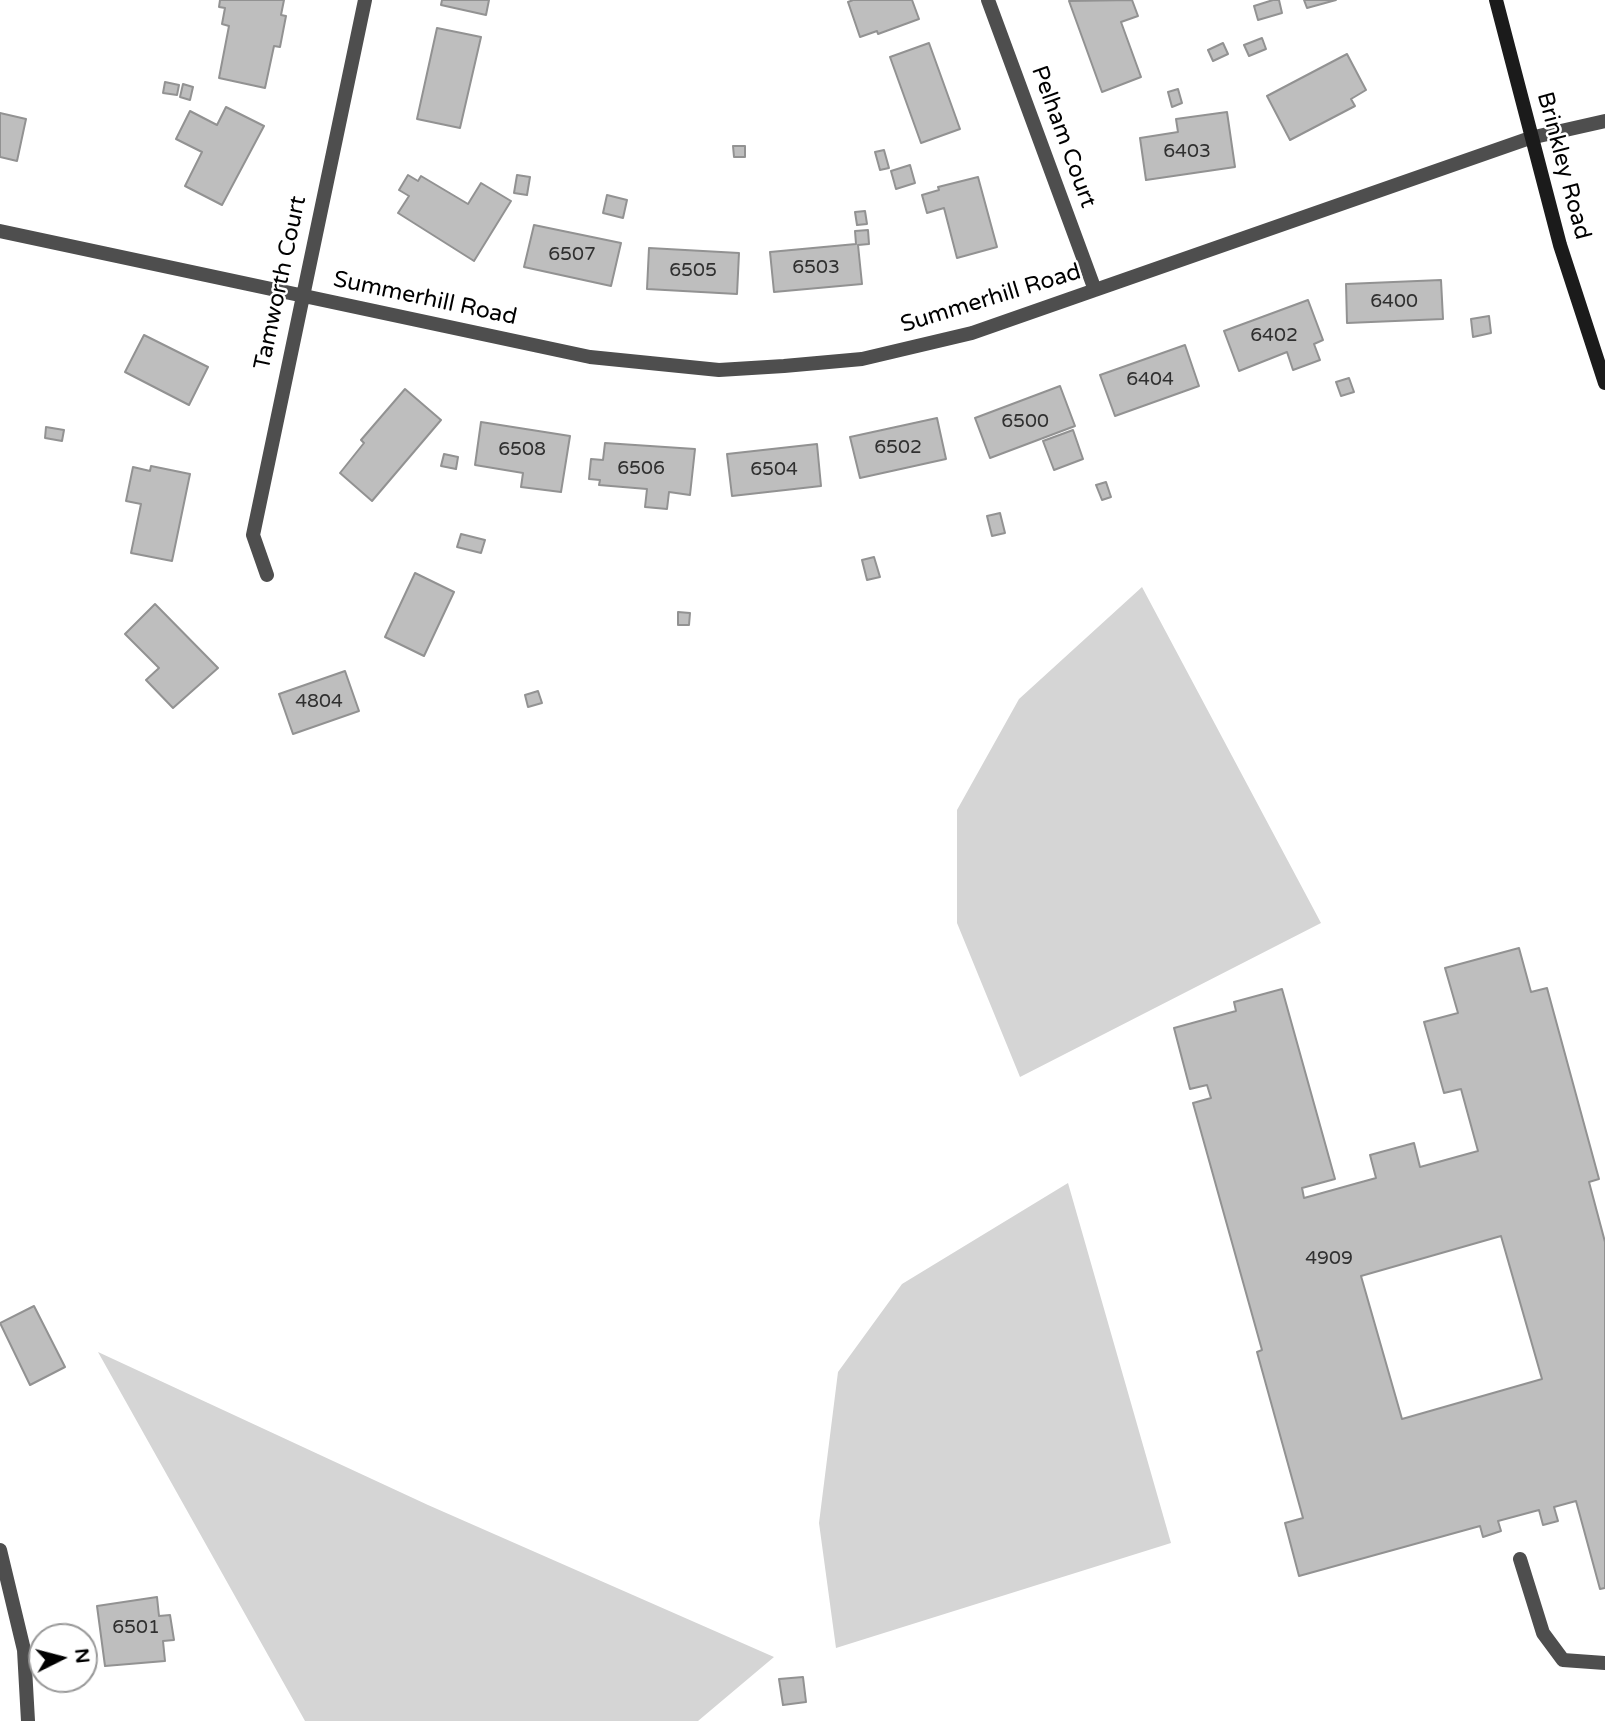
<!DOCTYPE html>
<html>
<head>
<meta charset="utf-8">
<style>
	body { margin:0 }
	#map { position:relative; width:1605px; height:1721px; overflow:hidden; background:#fff; font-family:"Varela Round",sans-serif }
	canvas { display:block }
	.north { position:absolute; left:28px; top:1623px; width:70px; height:70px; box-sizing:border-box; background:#fff; border:2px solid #999; border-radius:50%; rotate:84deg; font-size:19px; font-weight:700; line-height:28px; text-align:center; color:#000 }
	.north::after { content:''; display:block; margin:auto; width:24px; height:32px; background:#000; clip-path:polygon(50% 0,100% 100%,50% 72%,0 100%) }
</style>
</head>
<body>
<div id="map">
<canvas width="1605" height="1721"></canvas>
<div class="north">N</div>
</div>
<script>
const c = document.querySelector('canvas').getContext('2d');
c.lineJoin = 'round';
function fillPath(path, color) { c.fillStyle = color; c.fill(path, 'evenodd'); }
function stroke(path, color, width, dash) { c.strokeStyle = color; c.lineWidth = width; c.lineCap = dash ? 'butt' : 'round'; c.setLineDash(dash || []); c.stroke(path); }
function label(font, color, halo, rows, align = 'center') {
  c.font = font + ' "Varela Round",sans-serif'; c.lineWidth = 5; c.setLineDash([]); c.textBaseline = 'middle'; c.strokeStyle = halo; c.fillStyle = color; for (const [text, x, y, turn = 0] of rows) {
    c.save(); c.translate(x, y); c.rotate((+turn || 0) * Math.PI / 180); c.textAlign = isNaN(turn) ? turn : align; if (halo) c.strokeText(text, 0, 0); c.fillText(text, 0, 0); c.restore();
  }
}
fillPath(new Path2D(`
	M1142 587 1321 923 1020 1077 957 923V810L1019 699Z
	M1068 1183 1171 1543 836 1648 819 1523 838 1372 902 1284Z
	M98 1352 428 1505 774 1657 698 1721H305Z`), '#d5d5d5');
const building = new Path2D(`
	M220 0H284L281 15 286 16 280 47 274 46 265 88 219 78 229 26 222 24 225 8 219 7Z
	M442 0H489L486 15 441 5Z
	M853 0H912L919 19 878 34 877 31 860 37 848 2Z
	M1132 0 1138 16 1121 22 1141 77 1102 92 1069 1Z
	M1273 0H1279L1282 13 1258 20 1254 6Z
	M1304 0H1336L1307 8Z
	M437 28 481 37 460 128 417 119Z
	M1262 38 1266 49 1249 56 1244 45Z
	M929 43 960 129 921 143 890 57Z
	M1223 43 1228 54 1213 61 1208 50Z
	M1347 54 1366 90 1351 99 1355 106 1290 140 1267 96Z
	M165 82 179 85 177 95 163 93Z
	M183 84 193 87 190 100 180 97Z
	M1178 89 1182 103 1172 107 1168 92Z
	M226 107 264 126 222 205 185 186 202 152 176 139 190 111 217 125Z
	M1227 112 1235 167 1146 180 1140 138 1178 132 1176 119Z
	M0 113 26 119 17 161 0 157Z
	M733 146H745V157H734Z
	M884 150 889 168 880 170 875 152Z
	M910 165 915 183 896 189 891 171Z
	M408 175 418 181 421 176 468 204 481 183 511 201 474 261 398 213 409 196 399 190Z
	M517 175 530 177 527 195 514 193Z
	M978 177 997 247 957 258 944 208 927 213 922 195 939 190 938 187Z
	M607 195 627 200 623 218 603 213Z
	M865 211 867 224 857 225 855 212Z
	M534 225 621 243 611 286 524 267Z
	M868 230 869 244 858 245 862 284 774 292 770 252 856 244 855 231Z
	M649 248 739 253 737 294 647 289Z
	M1441 280 1443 319 1347 323 1346 284Z
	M1308 300 1323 340 1314 344 1320 360 1293 370 1287 352 1239 371 1224 331Z
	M1489 316 1491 333 1473 337 1471 319Z
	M144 335 208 367 189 405 125 372Z
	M1185 345 1199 386 1115 416 1100 375Z
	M1349 378 1354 392 1341 396 1336 382Z
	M1060 386 1075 426 990 458 975 418Z
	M405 389 441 420 372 501 340 473 364 443 361 440Z
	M937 418 946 459 860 478 850 437Z
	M481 422 570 436 561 492 521 487 523 473 475 465Z
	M46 427 64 430 62 441 45 438Z
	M1073 430 1083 459 1054 470 1043 441Z
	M605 443 695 449 690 495 669 492 667 509 645 507 647 489 599 485 600 480 589 479 591 459 603 460Z
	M817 444 821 486 732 496 727 454Z
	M444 454 458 457 456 469 441 466Z
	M151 466 190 474 172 561 131 553 141 504 126 501 133 467 150 471Z
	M1106 482 1111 497 1102 500 1096 485Z
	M1000 513 1005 533 992 536 987 516Z
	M461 534 485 540 481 553 457 547Z
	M874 557 880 577 867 580 862 560Z
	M415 573 454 592 424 656 385 637Z
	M155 604 218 668 173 708 146 680 159 668 125 634Z
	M678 612 690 613 689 625H678Z
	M345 671 359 711 293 734 279 694Z
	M538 691 542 703 528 707 525 695Z
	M1519 948 1531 992 1547 988 1599 1179 1589 1182 1605 1242V1588L1600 1589 1576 1501 1554 1507 1558 1521 1543 1525 1539 1510 1498 1521 1501 1531 1483 1537 1480 1526 1299 1576 1285 1523 1303 1518 1257 1352 1262 1350 1193 1103 1211 1098 1207 1085 1190 1089 1174 1028 1236 1011 1234 1002 1282 989 1335 1179 1302 1188 1304 1198 1376 1178 1370 1155 1414 1143 1420 1167 1478 1151 1461 1089 1444 1093 1424 1022 1458 1013 1445 968ZM1501 1236 1542 1379 1402 1419 1361 1276Z
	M34 1306 65 1367 30 1385 0 1323Z
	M157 1597 159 1616 170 1615 174 1640 163 1641 165 1661 105 1666 97 1606Z
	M803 1677 806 1702 783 1705 779 1679Z`);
fillPath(building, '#bebebe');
stroke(building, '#929292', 2);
stroke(new Path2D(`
	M1520 1559 1543 1633 1563 1660 1605 1663`), '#4e4e4e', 14);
stroke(new Path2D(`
	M988 0 1095 290
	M0 231 590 357 719 370 784 366 862 359 972 333 1530 138 1605 121
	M267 575 253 535 365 0
	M0 1550 24 1650 28 1721`), '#4e4e4e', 14);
stroke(new Path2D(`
	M1496 0 1560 245 1605 383`), '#1b1b1b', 14);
label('19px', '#303030', null, [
	["6403",1187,152],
	["6507",572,255],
	["6503",816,268],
	["6505",693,271],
	["6400",1394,302],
	["6402",1274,336],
	["6404",1150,380],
	["6500",1025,422],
	["6502",898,448],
	["6508",522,450],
	["6506",641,469],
	["6504",774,470],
	["4804",319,702],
	["4909",1329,1259],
	["6501",136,1628]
]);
label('23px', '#000', '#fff', [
	["Pelham Court",1063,137,70],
	["Brinkley Road",1563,166,75],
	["Tamworth Court",281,283,-78],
	["Summerhill Road",425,299,12],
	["Summerhill Road",991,299,-17]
]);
</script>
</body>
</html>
